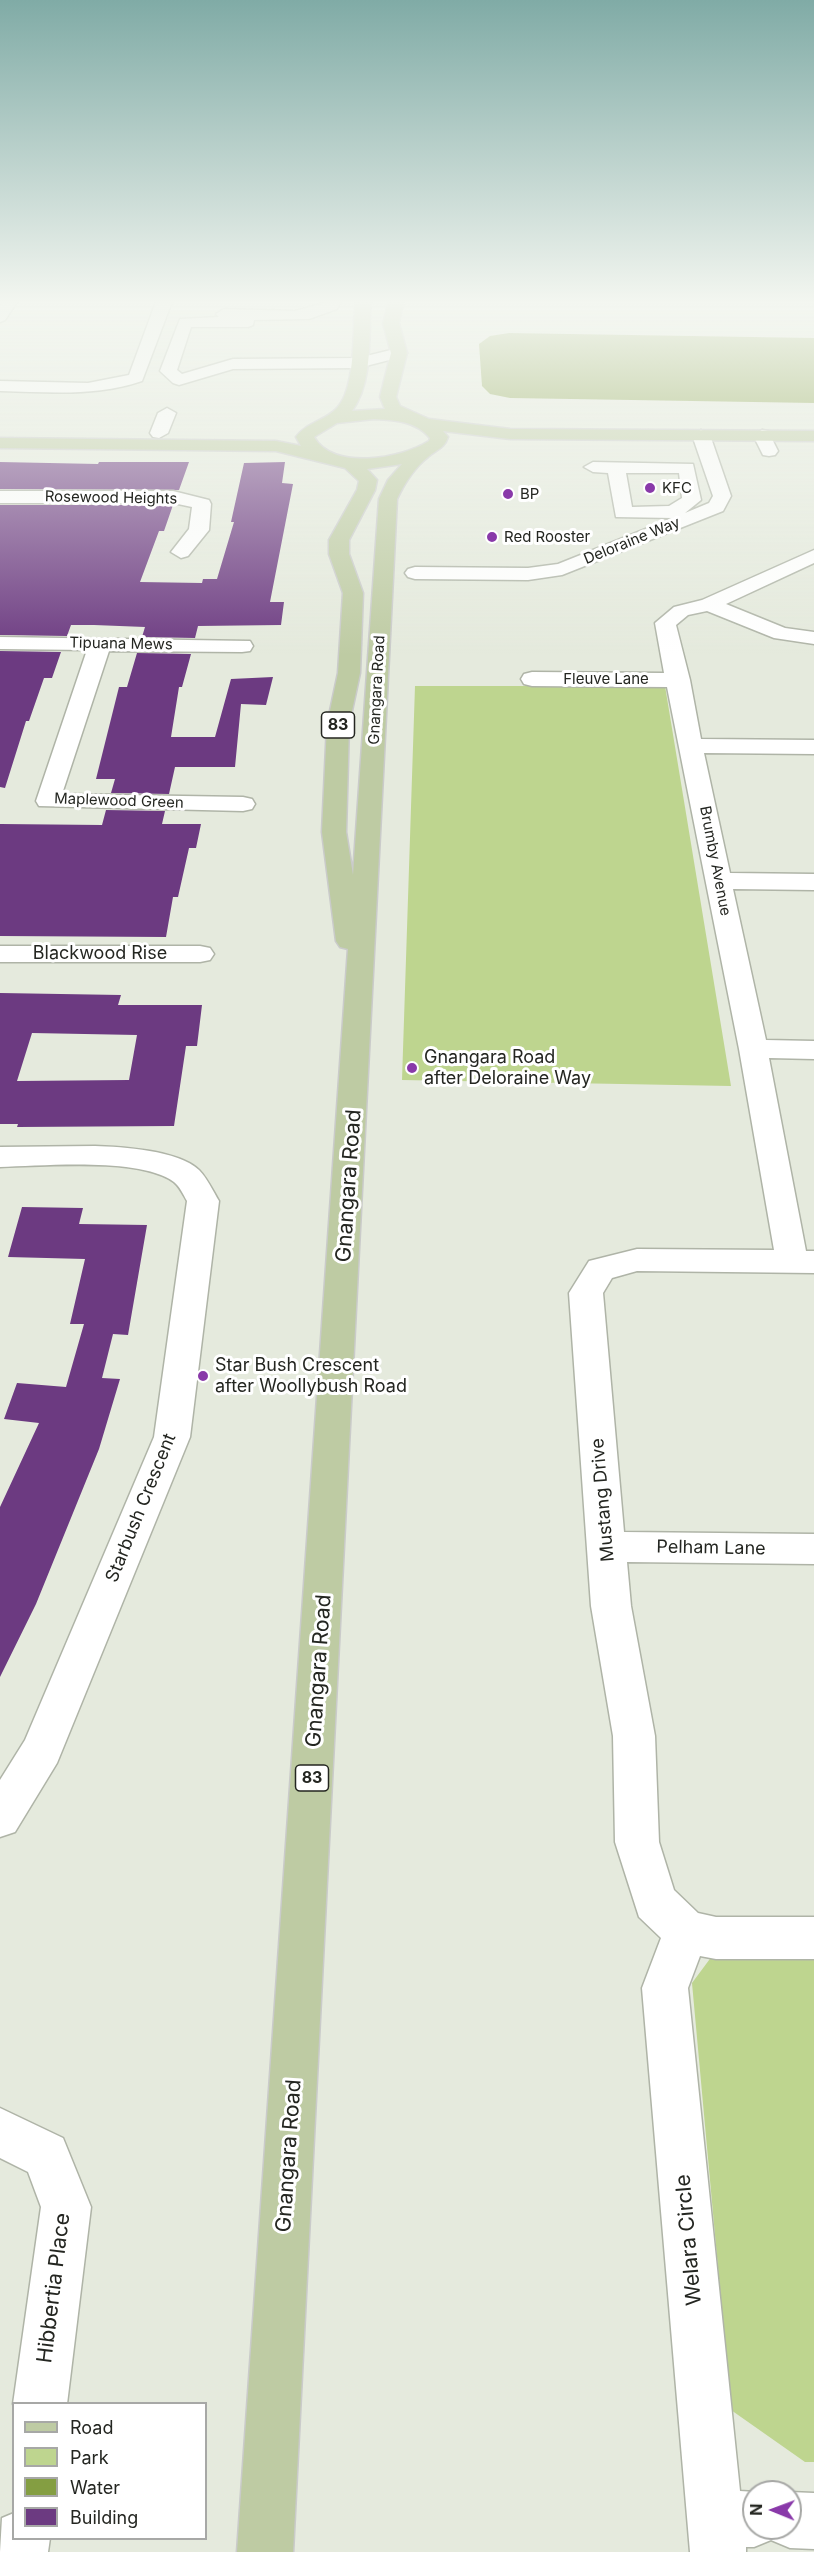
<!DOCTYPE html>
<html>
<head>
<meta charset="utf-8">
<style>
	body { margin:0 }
	#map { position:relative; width:814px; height:2552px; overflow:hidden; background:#e5eadd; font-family:Inter,sans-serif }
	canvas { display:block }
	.legend { position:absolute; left:12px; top:2402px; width:195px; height:138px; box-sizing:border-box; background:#fff; border:2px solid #a7a8a6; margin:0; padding:8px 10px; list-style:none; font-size:18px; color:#242621 }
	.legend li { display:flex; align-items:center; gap:12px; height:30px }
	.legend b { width:30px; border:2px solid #a7a8a6 }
	.north { position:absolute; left:742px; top:2480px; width:60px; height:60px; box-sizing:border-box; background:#fff; border:2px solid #a7a8a6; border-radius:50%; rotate:271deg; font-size:16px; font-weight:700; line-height:24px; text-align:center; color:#242621 }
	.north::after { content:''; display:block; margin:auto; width:21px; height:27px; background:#8939a9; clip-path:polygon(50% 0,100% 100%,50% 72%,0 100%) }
</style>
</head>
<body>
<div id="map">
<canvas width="814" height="2552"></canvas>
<ul class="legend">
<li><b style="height:8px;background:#becba3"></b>Road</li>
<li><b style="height:16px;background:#bed58f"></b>Park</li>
<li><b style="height:16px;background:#849e42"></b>Water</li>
<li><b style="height:16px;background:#6c3a81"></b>Building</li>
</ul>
<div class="north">N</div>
</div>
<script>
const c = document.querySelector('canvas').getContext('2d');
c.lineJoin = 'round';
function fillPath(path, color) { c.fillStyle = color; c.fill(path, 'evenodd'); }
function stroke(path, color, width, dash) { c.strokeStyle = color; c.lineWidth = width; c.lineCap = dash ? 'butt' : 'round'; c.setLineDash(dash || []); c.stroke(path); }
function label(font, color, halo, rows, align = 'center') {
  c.font = font + ' Inter,sans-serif'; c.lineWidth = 6; c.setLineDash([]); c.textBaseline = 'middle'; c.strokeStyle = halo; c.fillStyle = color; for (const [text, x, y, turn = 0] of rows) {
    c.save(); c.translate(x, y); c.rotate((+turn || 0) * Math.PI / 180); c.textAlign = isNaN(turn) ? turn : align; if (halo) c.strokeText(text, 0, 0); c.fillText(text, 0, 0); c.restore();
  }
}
fillPath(new Path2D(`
	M415 686H665L731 1086 402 1080Z
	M718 1948H814V2462H805L731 2410 692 1983Z`), '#bed58f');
fillPath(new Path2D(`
	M509 333 814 338V403L510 398 490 394 482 386 479 344 490 336Z`), '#849e42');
fillPath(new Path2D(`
	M0 462 98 464 99 462H189L179 490 0 489Z
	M285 462 282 483 293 484 270 602H284L281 625 198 626 195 638 142 637 145 627 94 625H71L67 636 0 635V505H173L164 531H159L140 582 202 583 203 579H217L234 522H231L244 463Z
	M0 651 61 652 52 678H44L29 721H26L5 788 0 787Z
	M137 653 191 654 182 687H179L171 737H215L231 679 273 677 266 705 241 704 235 767H175L169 794 111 793 115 779H96L119 687H127Z
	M106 810 165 811 162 824H201L196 848H189L178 897H173L166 937 0 936V824L102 825Z
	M0 993 121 995 118 1005H202L197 1046H186L174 1126 17 1127 18 1124H0ZM32 1033 137 1035 129 1080 17 1081Z
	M22 1207 83 1208 79 1224 147 1225 128 1335 113 1334 102 1378 120 1379 99 1449 36 1604 0 1677V1507L39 1423 4 1419 17 1383 66 1387 84 1324H70L85 1259 8 1257Z`), '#6c3a81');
const minor = new Path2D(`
	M4 299H19L5 320 0 322V305Z
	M157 299H173L142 381C95 397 48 392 0 391V381L88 383 129 375Z
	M327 299H341L337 309 309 319 254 320 253 325 248 327H191L177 370 182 374 233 359 358 358 399 348 407 353 405 356 358 368 233 369 179 385 173 383 160 371 180 319 219 317 216 314 224 309 295 311 325 303Z
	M167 408 176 413 168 433 159 438 153 437 150 433 158 413Z
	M701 430 710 435 731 496 723 511 562 575 528 580 415 579 408 577 405 573 408 569 415 567 528 568 558 564 673 518 616 517 608 473 593 472 584 467 593 462 693 464 701 500 685 513 709 503 713 496 692 435ZM626 473H679L682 498 669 506 632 507Z
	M762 430 768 431 778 451 775 455 769 456 763 455 753 435Z
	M0 491H173L209 500 211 504 209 530 188 556 181 558 171 552 189 529 192 507 173 503H0Z
	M814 550V563L726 604 785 628 814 632V644L774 638 707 611 688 615 676 625 690 680 701 739 814 740V754L704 753 730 873 814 874V890L733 889 766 1040 814 1041V1059L769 1058 806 1251H814V1273L637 1271 612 1278 603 1293 624 1532 814 1534V1564L627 1562 631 1606 655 1736 659 1842 674 1890 698 1913 716 1917H814V1959H716L700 1956 688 1988 740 2491 756 2492H754V2528H790V2492L814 2493V2549L790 2548 771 2540 754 2547H746V2552H690L642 1988 661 1938 639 1917 615 1842 613 1736 591 1606 569 1293 589 1261 637 1249 774 1250 739 1049 667 687 532 686 524 684 521 679 524 674 532 672 664 673 655 623 674 607 702 600Z
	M0 637 250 641 253 646 250 651 242 652 109 651 62 794 243 797 252 799 255 804 252 809 243 811 39 806 36 801 87 650 0 649Z
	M0 946H200L210 948 214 954 210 960 200 962H0Z
	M95 1146C123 1147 178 1150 199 1170 207 1178 213 1191 219 1201L190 1437 57 1763 15 1832 0 1837V1780L25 1740 154 1437 187 1201C183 1194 180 1187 174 1182 139 1157 44 1166 0 1167V1147Z
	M0 2108 63 2138 91 2207 67 2404H13L41 2207 28 2172 0 2158Z
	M14 2513V2538H50L48 2552H0L2 2518Z`);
const major = new Path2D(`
	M356 299H371C368 334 374 381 352 411L385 409 380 397 391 353 383 323 390 299H404L399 323 407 353 396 397 400 406 429 419 510 429 814 431V441L510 439 443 431 448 437C444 449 437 449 428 457 415 467 404 484 397 499L293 2552H237L348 949 340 947 336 941 322 832 327 725 338 673 343 593 329 554V540L357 490 359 481 345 468 276 451 0 448V438L276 441 301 446 296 437C307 422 325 421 337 408 357 387 352 326 356 299ZM374 419C395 420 416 421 430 438L429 441C401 459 333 471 314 437L337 423ZM402 464 388 480 379 499 353 875 346 832 349 725 360 673 363 593 349 554V540L375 490 377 480 367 469Z`);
stroke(minor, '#afb4a7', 3);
stroke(major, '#cacbca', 3);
fillPath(minor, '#fff');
fillPath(major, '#becba3');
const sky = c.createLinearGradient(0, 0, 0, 656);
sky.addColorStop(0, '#80aba6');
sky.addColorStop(0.46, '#f3f6f0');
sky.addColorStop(1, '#f3f6f000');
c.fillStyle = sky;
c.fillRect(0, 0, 814, 656);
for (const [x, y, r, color] of [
	[650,488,6,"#8939a9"],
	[508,494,6,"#8939a9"],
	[492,537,6,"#8939a9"],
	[412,1068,6,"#8939a9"],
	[203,1376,6,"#8939a9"]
]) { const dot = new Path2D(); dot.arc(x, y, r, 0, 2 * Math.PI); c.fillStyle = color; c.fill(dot); stroke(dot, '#fff', 2); }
label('15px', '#242621', '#fff', [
	["KFC",662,488],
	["BP",520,494],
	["Red Rooster",504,537]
], 'left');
label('15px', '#242621', '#fff', [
	["Rosewood Heights",111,498,1],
	["Deloraine Way",632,541,-22],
	["Tipuana Mews",121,644,1],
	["Fleuve Lane",606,679],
	["Gnangara Road",377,690,-87],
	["Maplewood Green",119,801,2],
	["Brumby Avenue",715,861,79]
]);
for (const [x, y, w] of [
	[338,725,33],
	[312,1778,33]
]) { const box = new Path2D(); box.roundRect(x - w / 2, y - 13, w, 26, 4.5); c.fillStyle = '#fff'; c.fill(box); stroke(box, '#242621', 1.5); }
label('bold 16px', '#242621', null, [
	["83",338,725],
	["83",312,1778]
]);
label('18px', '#242621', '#fff', [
	["Blackwood Rise",100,954],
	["Mustang Drive",603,1500,-95],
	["Starbush Crescent",141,1508,-68],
	["Pelham Lane",711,1548,1]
]);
label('18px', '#242621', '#fff', [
	["Gnangara Road",424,1058],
	["after Deloraine Way",424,1079],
	["Star Bush Crescent",215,1366],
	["after Woollybush Road",215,1387]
], 'left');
label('21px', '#242621', '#fff', [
	["Gnangara Road",349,1186,-86],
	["Gnangara Road",319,1671,-86],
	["Gnangara Road",289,2156,-86],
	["Welara Circle",689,2240,-95],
	["Hibbertia Place",54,2288,-83]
]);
</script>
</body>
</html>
